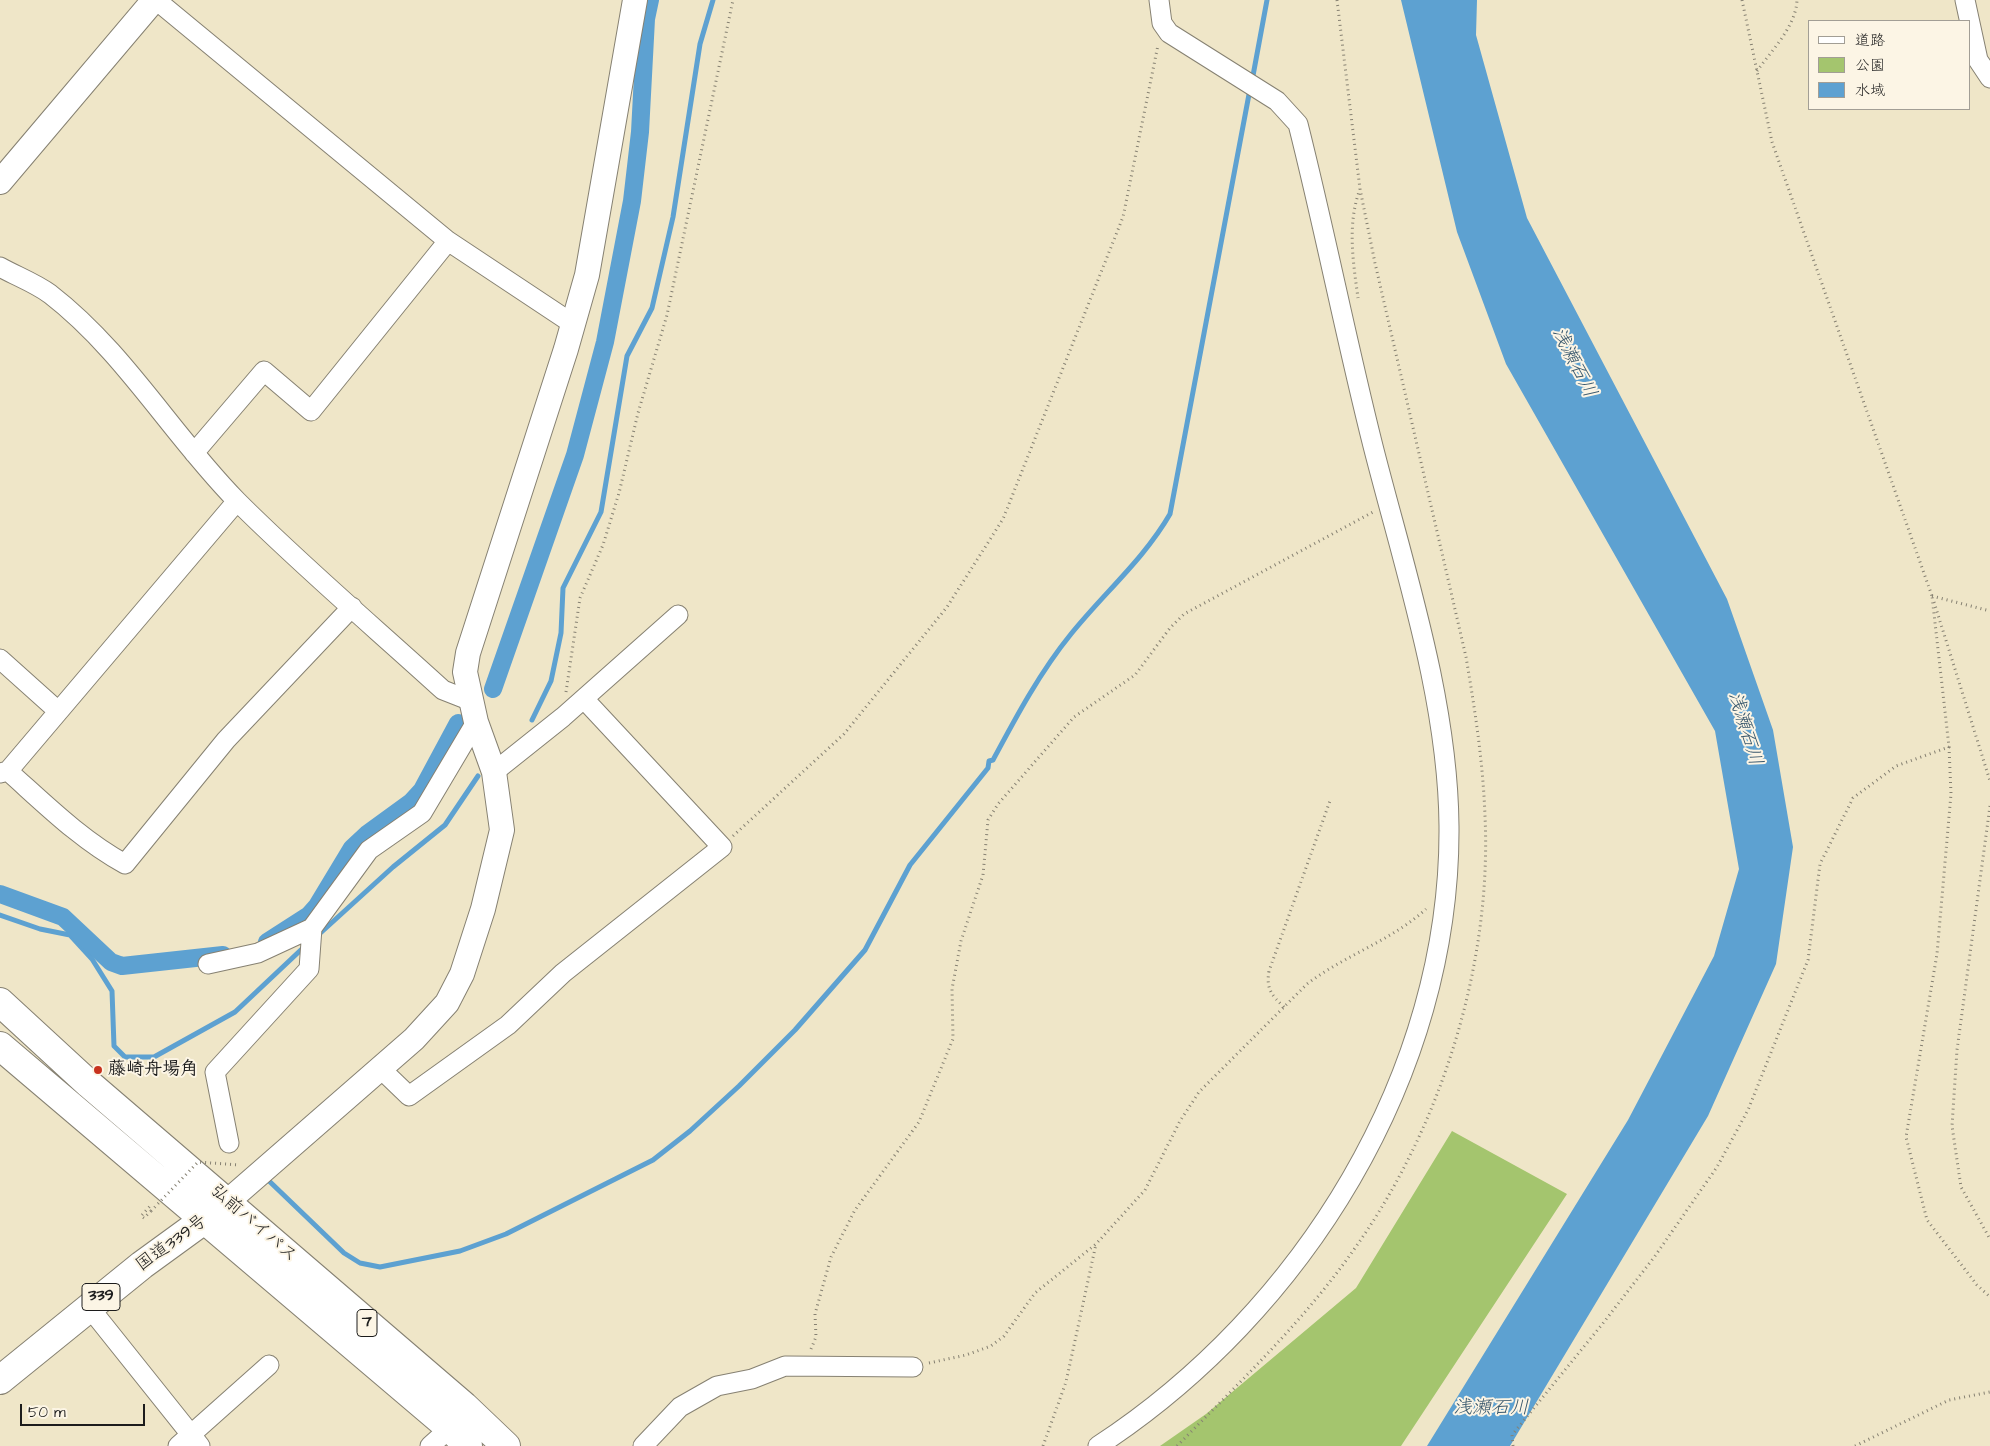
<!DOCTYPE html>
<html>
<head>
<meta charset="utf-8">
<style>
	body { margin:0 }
	#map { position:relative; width:1990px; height:1446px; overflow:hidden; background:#efe6c8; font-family:"Architects Daughter","Klee One",sans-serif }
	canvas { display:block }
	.legend { position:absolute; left:1808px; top:20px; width:162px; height:90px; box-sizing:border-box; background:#fcf5e5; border:1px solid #a29e95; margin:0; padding:6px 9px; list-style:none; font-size:15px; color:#1c1c1c }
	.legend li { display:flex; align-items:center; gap:10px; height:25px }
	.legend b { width:25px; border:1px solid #a29e95 }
	.scale { position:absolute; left:20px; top:1404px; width:125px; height:22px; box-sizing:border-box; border:2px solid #1c1c1c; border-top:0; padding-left:6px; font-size:15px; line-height:18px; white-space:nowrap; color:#1c1c1c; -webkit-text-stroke:4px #fcf5e5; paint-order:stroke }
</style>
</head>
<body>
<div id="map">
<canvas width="1990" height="1446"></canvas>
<ul class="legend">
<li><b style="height:6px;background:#fff"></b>道路</li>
<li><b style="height:14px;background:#a4c56e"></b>公園</li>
<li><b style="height:14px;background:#5da1d1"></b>水域</li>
</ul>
<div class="scale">50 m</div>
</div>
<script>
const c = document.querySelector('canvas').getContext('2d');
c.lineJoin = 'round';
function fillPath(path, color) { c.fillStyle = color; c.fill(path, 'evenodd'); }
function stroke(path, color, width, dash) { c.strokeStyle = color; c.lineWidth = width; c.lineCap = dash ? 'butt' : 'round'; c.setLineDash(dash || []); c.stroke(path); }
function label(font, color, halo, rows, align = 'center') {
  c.font = font + ' "Architects Daughter","Klee One",sans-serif'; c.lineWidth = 4; c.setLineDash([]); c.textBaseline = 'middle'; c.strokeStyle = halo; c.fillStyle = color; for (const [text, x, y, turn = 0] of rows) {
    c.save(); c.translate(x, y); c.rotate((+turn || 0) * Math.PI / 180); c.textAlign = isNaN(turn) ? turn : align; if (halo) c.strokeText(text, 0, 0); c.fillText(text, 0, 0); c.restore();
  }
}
fillPath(new Path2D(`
	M1452 1131 1567 1194 1401 1446H1160L1206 1414 1356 1288Z`), '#a4c56e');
fillPath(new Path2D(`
	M1401 0H1477L1476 35 1527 218 1727 599 1773 730 1793 847 1776 964 1708 1116 1510 1446H1427L1628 1120 1714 956 1739 869 1715 731 1506 364 1457 232Z`), '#5da1d1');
stroke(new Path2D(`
	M1252 81 1267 0
	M532 720 551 681 561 633 563 588 601 512 627 356 652 308 673 217 700 44 713 0
	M0 915 40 929 70 935 92 959 112 991 114 1046 125 1057H154L235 1012 304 947
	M316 937 393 867 445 825 478 776
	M267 1179 344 1253 360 1263 380 1267 460 1251 506 1234 653 1160 690 1131 739 1086 795 1030 865 950 910 865 988 768 989 761 993 760C1016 717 1040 672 1071 634 1104 593 1144 559 1170 514L1250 89`), '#5da1d1', 5);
stroke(new Path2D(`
	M493 689 575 455 605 342 632 201 640 132 646 19 650 0
	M0 894 63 917 111 962 122 966 223 955
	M267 942 309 915 317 906 352 848 367 834 411 802 422 790 458 723`), '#5da1d1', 18);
const minor = new Path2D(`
	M156 0 448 241
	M1965 0 1978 60 1990 78
	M0 267C16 276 35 283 50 294 124 351 172 435 237 501 303 567 374 627 443 690L471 701
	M194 453 264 371 311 411 448 241 573 324
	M0 659 58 711
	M8 771C45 804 81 840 125 864L226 740 352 607
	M494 772 563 717 678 615
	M0 773 8 771 237 501
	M208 964 258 953 312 928 369 850 422 813 476 722
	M382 1070 409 1096 508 1025 563 973 722 847 584 699
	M229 1143 215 1072 309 969 312 928
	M89 1307 200 1446
	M178 1446 269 1365
	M430 1446 450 1428
	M643 1446 680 1407 717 1386 752 1379 785 1366 913 1367
	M1098 1446C1303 1312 1451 1074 1449 826 1448 699 1404 568 1373 446 1346 339 1325 231 1298 124L1277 101 1169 33 1162 23 1159 0`);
const tertiary = new Path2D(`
	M0 182 154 0
	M227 1202 414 1039 447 1003 462 974 483 909 502 830 494 772 476 722 465 672 468 653 566 349 587 275 635 0`);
const trunk = new Path2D(`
	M0 1002 89 1084 464 1406 506 1446
	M0 1046 450 1428 468 1446
	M0 1380 142 1265 219 1209`);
stroke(minor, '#868172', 21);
stroke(tertiary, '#868172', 26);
stroke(trunk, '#868172', 30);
stroke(new Path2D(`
	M1337 0 1360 189C1347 224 1353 261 1358 298
	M1742 0 1772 142 1932 596
	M1757 71C1772 50 1796 26 1797 0
	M1932 596 1990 611
	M1934 602 1990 781
	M566 692 580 598 603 545 619 493 638 413 667 315 733 0
	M1949 747 1951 794 1937 954 1906 1137 1927 1220 1977 1285 1990 1297
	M1990 806 1957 1050 1952 1126 1961 1187 1990 1239
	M733 836 844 734 947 607 1003 519 1123 217 1158 45
	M1284 1007C1271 995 1266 988 1269 971L1331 798
	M151 1211 144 1218 141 1216 152 1204
	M811 1349 816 1337 815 1314 831 1257 855 1210 919 1122 953 1039 952 989 961 941 983 875 988 820 998 804 1074 717 1135 675 1170 628 1184 614 1373 512
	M929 1363 966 1355 991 1346 1004 1336 1035 1293 1096 1244 1145 1190 1180 1121 1199 1092 1307 984C1345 955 1391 941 1426 909
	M1043 1446 1066 1382 1096 1244
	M1177 1446C1239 1383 1304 1321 1355 1248 1441 1127 1492 965 1485 816 1483 762 1475 710 1466 657L1375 263 1360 189
	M1513 1446 1512 1435 1604 1322 1655 1256 1717 1167 1748 1110 1808 960 1820 864 1853 798 1896 766 1949 747 1932 596
	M1855 1446 1949 1400 1990 1392`), '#868172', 3, [1, 4]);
stroke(minor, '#fff', 19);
stroke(tertiary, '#fff', 24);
stroke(trunk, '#fff', 28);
stroke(new Path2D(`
	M151 1211 198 1162 239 1165`), '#868172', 3, [1, 4]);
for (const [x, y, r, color] of [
	[98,1070,5,"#c8321e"]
]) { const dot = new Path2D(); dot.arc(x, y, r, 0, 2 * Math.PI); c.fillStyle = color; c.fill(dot); stroke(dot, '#fcf5e5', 2); }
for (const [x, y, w] of [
	[101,1297,38],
	[367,1323,20]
]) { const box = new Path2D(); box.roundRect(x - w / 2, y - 13.5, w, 27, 4); c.fillStyle = '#fcf5e5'; c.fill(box); stroke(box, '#1c1c1c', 1); }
label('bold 16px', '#1c1c1c', null, [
	["339",101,1297],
	["7",367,1323]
]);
label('bold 18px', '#1c1c1c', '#fcf5e5', [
	["藤崎舟場角",108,1070]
], 'left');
label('18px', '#1c1c1c', '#fcf5e5', [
	["弘前バイパス",253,1224,41],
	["国道339号",172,1244,-36]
]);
label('italic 19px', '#39586d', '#fcf5e5', [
	["浅瀬石川",1573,363,63],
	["浅瀬石川",1744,729,73],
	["浅瀬石川",1491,1409]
]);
</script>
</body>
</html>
